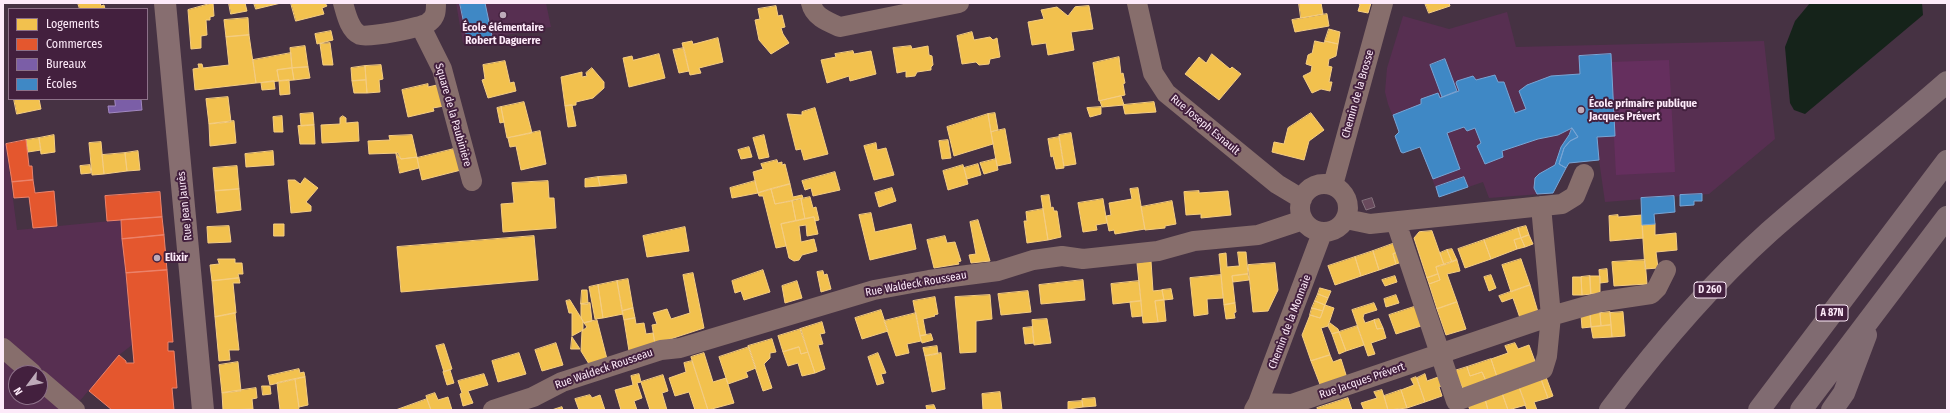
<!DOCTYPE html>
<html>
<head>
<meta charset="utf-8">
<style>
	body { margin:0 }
	#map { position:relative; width:1950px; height:413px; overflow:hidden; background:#463243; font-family:"Fira Sans Condensed",sans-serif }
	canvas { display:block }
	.frame { position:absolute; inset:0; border:4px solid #fdeaf9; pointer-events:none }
	.legend { position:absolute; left:8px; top:8px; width:140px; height:92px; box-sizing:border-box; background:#43203e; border:1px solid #8d7189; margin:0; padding:5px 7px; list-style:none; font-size:12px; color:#fdeaf9 }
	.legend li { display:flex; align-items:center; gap:8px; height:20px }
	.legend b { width:20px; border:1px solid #8d7189 }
	.north { position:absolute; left:8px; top:365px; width:40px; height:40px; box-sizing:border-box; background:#43203e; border:1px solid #8d7189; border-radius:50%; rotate:238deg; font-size:11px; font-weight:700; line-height:16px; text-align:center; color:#fdeaf9 }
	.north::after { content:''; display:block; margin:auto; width:14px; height:18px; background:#bdaab9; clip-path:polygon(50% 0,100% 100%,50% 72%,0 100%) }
</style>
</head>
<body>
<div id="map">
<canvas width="1950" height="413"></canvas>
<div class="frame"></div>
<ul class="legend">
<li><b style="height:11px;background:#f2c14e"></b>Logements</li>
<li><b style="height:11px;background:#e4572e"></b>Commerces</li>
<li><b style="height:11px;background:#7b5ea7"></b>Bureaux</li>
<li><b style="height:11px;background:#3f88c5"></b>Écoles</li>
</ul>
<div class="north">N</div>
</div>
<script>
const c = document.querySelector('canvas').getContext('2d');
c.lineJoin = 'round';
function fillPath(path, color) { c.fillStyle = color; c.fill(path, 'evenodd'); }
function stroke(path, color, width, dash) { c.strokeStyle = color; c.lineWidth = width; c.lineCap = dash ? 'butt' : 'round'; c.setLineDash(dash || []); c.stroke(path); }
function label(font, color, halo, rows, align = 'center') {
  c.font = font + ' "Fira Sans Condensed",sans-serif'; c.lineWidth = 4; c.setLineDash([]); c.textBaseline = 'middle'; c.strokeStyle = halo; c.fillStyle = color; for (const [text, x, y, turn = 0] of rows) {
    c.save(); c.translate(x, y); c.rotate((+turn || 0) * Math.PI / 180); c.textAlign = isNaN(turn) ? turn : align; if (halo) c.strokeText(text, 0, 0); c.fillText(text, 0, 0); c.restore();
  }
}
fillPath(new Path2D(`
	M456 3H546L551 27 463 43Z
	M1507 12 1516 47 1764 41 1775 139 1709 194 1605 202 1599 160 1569 163 1553 193 1489 198 1483 182 1439 197 1420 147 1403 153 1401 152 1395 136 1399 132 1388 104 1385 92 1387 68 1403 16 1449 29Z
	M6 144 17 230 121 220 132 345 119 355 72 410H3V145ZM16 373H40V397H16Z`), '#572f51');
fillPath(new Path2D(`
	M1669 60 1675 172 1616 175 1610 62Z`), '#652f5e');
fillPath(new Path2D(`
	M1810 3H1922L1923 15 1805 114 1794 110 1790 103 1785 47 1795 21Z`), '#15231a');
const homes = new Path2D(`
	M78 3H100L101 6 104 5 105 9H80Z
	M213 3 214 16 210 17V20H206L207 35 201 36V48L191 49 188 10Z
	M229 3H245L247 11 231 14Z
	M254 3H281L256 9Z
	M291 3H325L327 6 322 8 324 14 296 21Z
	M1299 3H1321L1323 14 1301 18Z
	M1358 3H1371L1368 13 1358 11 1360 5Z
	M1425 3H1449L1450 6 1429 13Z
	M776 6 778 16 782 15 785 27 781 28 783 34 789 43 771 54 759 40 755 20 760 19 758 9Z
	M1089 6 1093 29 1071 32 1074 50 1048 55 1046 43 1032 45 1028 22 1044 19 1041 10 1057 7 1068 16 1075 7Z
	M1327 14 1329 26 1295 32 1292 20Z
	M248 18 249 35 226 37 224 20Z
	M1329 29 1340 32 1338 44 1325 41Z
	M331 31 333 40 317 44 315 34Z
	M972 32 974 40 990 37 993 40 997 38 1000 57 990 59 989 64 979 65 976 62 962 64 957 36Z
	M249 35 256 83 195 90 193 69 199 68 198 64H202L203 68 229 65 226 37Z
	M718 38 723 62 699 68 701 73 690 75 682 43 692 41 693 44Z
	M1315 41 1324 43 1325 41 1338 44 1336 56 1329 59 1328 66 1332 67 1329 82H1332L1330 91 1321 89 1312 93 1303 76 1311 72 1312 66 1306 64 1308 55 1312 53Z
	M330 43 333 65H323L320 44Z
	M305 46 308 67 292 68 290 48Z
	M911 46 912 49 928 46 929 55 932 56 933 65 931 67V70L917 72 915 76 906 77V71L897 73 893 48Z
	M684 48 689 71 679 73 673 50Z
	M853 51 854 54 871 51 876 74 850 81 849 76 827 83 821 60 836 57 835 54Z
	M291 53 292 68 277 70 279 81 256 83 253 60Z
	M659 54 665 78 629 87 623 58 632 56 633 60Z
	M1212 54 1230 69 1232 67 1241 74 1219 100 1185 74 1199 57 1206 63Z
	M1119 57 1121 74 1123 73 1125 83 1123 84 1125 95 1099 101 1093 63Z
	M505 61 510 83 514 82 516 91 488 98 482 80 485 79 483 65Z
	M381 65 383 79 379 80 380 92 367 93 365 66Z
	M365 66 366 80 352 81 351 68Z
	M308 67 310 78 294 80 292 68Z
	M292 68 294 80 279 81 277 70Z
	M592 68 604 82V88L593 98 576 102V105L565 106 561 77 582 72V77L587 76 586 73Z
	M289 80 290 94 280 95 279 81Z
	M366 80 367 93H354L352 81Z
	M274 81 275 89 262 90 261 83Z
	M428 84V87L437 85 444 106 433 108 434 111 408 117 402 90Z
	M1121 96 1124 105 1102 107 1100 101Z
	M228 97 231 122 209 124 206 99Z
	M14 99H39L41 109 17 114Z
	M524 102 532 133 507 138 501 107Z
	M1154 102 1156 112 1125 114 1123 105Z
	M572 105 576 126 568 127 565 106Z
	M501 107 504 122 500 123 497 108Z
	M1101 107V114L1090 117 1087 108Z
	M815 108 828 154 804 160 801 149 796 150 787 114 802 115V112Z
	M313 113 314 125 301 126 300 114Z
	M995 113 998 130 991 132 988 114Z
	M1311 113 1324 130 1309 141 1304 160 1272 152 1274 142 1284 144 1288 128Z
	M988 114 993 144 954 156 947 127Z
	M282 116 283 132H274L273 117Z
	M343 116 346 118V123L358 122 359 141 322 143 321 125 340 124V118Z
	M234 121 236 143 210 146 209 124Z
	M314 125 315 144H300L298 126Z
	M1005 129 1011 163 997 166 991 132Z
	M540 131 546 164 521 170 516 146 510 147 508 138Z
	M1071 133 1076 164 1064 166 1059 135Z
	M54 135 55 152 41 154 39 138Z
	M412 135 417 157 401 159 398 153 369 154 368 141 390 140 389 136Z
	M764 135 769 157 759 159 753 138Z
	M1059 137 1064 168 1056 169 1053 156 1051 157 1048 139Z
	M39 138 41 150 28 152 26 140Z
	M948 140 951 158 942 159 939 141Z
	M101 142 104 174 92 175 89 143Z
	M876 143 877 150 886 148 894 175 874 180 864 146Z
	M749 147 752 157 741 159 738 150Z
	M458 148 465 169 422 180 417 158Z
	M138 151 140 170 127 171 125 153Z
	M273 151 274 165 246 167 245 154Z
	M125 153 127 171 104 174 102 155Z
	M396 153 401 159 417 157 419 168 400 173Z
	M996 159 998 170 984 174 980 163Z
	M777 160 778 163 782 162V165L785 164 790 184 758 193 753 172 763 169 761 164Z
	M978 164 981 175 967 179 964 168Z
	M90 165 91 173 81 174 80 166Z
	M963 165 968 184 948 190 943 171Z
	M237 166 239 189 215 191 213 168Z
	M835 172 840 190 813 196 811 188 805 190 802 181Z
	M626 175 627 183 600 186 598 177Z
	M598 177 600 186 585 187V179Z
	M305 178 318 188 306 202 311 206V211L291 213 288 180H295L300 184Z
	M548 181 549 198H554L556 228 503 232 501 204 514 203 512 183Z
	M755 181 758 193 732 198 730 188Z
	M790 184 793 197 802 195 803 198 775 204 771 189Z
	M892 188 896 201 879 207 875 193Z
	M1138 188 1145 229 1115 234 1114 230 1109 231 1106 216 1111 215 1109 203 1132 199 1130 189Z
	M239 189 241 210 217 213 215 191Z
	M771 189 775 204 792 201 796 221 781 224 786 246 776 248 763 196H759L758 193Z
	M1199 191V193L1228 191 1231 215 1201 218V214L1186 215 1184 192Z
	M1049 195 1051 208 1053 207 1054 211H1057L1061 237 1048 240 1041 196Z
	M810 197 813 208 816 207 819 220 815 221 814 217 805 219 801 199Z
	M801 199 805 219 796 221 792 201Z
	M1103 199 1107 223 1096 225 1097 230 1083 232 1078 203Z
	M1172 201 1176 224 1165 226V228L1145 230 1141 207Z
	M1043 209 1048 240 1027 243 1024 221H1027L1026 212Z
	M871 213 875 232 911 224 916 249 870 260 859 215Z
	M1618 215V217L1642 215 1643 238 1610 241 1609 216Z
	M814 217 818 234 807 236 806 225 799 226 801 242 814 239 817 251 802 255 799 260 794 261 789 258 781 224Z
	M978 220 990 261 971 263 969 255 976 254 970 222Z
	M274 224H284V236H274Z
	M1655 224V235L1676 233 1677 250 1656 252 1658 268 1645 269 1642 225Z
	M229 226 231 242 208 243 207 227Z
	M1526 226 1529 235 1521 238 1518 228Z
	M685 227 689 251 647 257 643 236Z
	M1518 228 1521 238 1514 240 1517 249 1491 259 1484 240Z
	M1432 231 1444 265 1436 267 1438 274 1427 278 1414 238 1419 232Z
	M1529 235 1533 244 1525 247 1521 238Z
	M534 236 538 280 401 292 397 247Z
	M945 236 947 243 955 242 961 261 958 262 959 264 934 268 927 240Z
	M1521 238 1525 247 1517 249 1514 240Z
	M1484 240 1491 259 1465 268 1458 249Z
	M1395 243 1398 252 1393 254 1396 264 1379 270 1373 251Z
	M1452 249 1457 260 1452 262 1447 250Z
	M1447 250 1452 262 1444 265 1440 253Z
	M1373 251 1379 270 1361 276 1355 257Z
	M1238 252H1246L1248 274 1232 276 1235 303 1224 305 1219 254 1226 253 1227 267 1239 266Z
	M1398 252 1402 262 1396 264 1393 254Z
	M1355 257 1361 276 1335 285 1328 266Z
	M218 259H235V263H242L243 274H238L239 278 212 281 210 265 219 264Z
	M1521 259 1530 285 1511 292 1502 265Z
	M1457 260 1460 271 1447 274 1457 302 1437 309 1429 284 1440 280 1436 267Z
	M1645 260 1647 284 1614 286 1612 262Z
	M1151 261 1153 291 1162 290 1164 300 1155 301 1158 322 1143 323 1137 263Z
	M1275 263 1278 290 1268 311 1253 312 1248 265Z
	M1607 269 1608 282 1600 283 1599 270Z
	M763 270 770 292 744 300 741 291 735 293 732 281Z
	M823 271 824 275 827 274 831 289 821 292 817 272Z
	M693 273 704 328 655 344 652 325 657 324 653 313 667 309 671 319 690 313 683 275Z
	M1248 274 1249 280 1233 282 1232 276Z
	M1438 274 1440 280 1429 284 1427 278Z
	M1221 275 1223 298 1207 299 1208 314 1194 316 1190 278Z
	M1491 275 1496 288 1489 291 1484 277Z
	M1395 276 1397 282 1385 286 1382 280Z
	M1590 276 1591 294 1582 295 1581 277Z
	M1590 276H1600V293L1591 294Z
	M1573 277H1581L1582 295H1573Z
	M239 278 240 283H233L236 313 215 317 212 281Z
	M628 279 633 308 622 311 617 281Z
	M1083 280 1085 300 1041 304 1039 285Z
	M617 281 623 314 603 318 598 285Z
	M797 281 802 298 785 303 782 286Z
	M1139 281 1141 301 1113 304 1111 284Z
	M598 285 603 318 595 319 589 287Z
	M1530 285 1538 312 1520 318 1513 298 1502 302 1499 296Z
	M1320 288 1331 291 1328 298 1318 294Z
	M1171 289 1173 299 1164 300 1162 290Z
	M582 290H587L588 304H581Z
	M1028 291 1031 312 1001 315 998 294Z
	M1318 294 1328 298 1325 305 1315 301Z
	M990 295 992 319 976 321V352L960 353 955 297Z
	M1396 295 1399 303 1386 307 1384 299Z
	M935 297 938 314 934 315 935 316 923 319 926 335 920 336 913 301Z
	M570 300 583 321V330L572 336V313H569L566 301Z
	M1164 300 1166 321 1158 322 1155 301Z
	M1141 301 1142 316 1132 317 1130 302Z
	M1315 301 1325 305 1323 311 1312 308Z
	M1457 302 1466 329 1446 335 1437 309Z
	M590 303 592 321 584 323 581 318V304Z
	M1235 303 1236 312 1234 313 1235 318 1226 319 1224 305Z
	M1374 303 1377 310 1364 314 1363 318 1365 323 1374 320 1377 329 1383 328 1386 338 1371 343 1375 354 1368 356 1352 310Z
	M1325 305 1334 308 1328 326 1321 328 1330 355 1311 361 1302 335 1310 315 1320 318Z
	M1417 306 1424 325 1396 334 1389 315Z
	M633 308 635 318 624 320 622 311Z
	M1312 308 1323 311 1320 318 1310 315Z
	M881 310 888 331 862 339 855 318Z
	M1610 312 1611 325 1601 326 1600 313Z
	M1623 312 1625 336 1612 337 1610 313Z
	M235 313 239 350H229L230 360 219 361 215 317Z
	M916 313 921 341 907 344 909 353 896 356 884 321Z
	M1600 313 1601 326 1591 327 1590 314Z
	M1590 314 1591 327 1582 328 1581 315Z
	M635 318 636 324 644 323 646 334 653 333 655 344 629 351 624 320Z
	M1047 319 1051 343 1034 345 1032 320Z
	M1379 319 1383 328 1377 329 1374 320Z
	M597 320 607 359 589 364 581 351 582 331 587 327 584 323Z
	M822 322 825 333 820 334 823 344 818 345 825 369 815 373 800 329Z
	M1330 323 1338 329 1339 332 1332 334 1328 326Z
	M1611 325 1612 337 1593 338 1591 327Z
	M1357 326 1364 345 1346 351 1339 332Z
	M1032 327 1034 343 1025 344 1023 328Z
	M801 329 808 352 801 354 799 347 783 352 778 336Z
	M1339 332 1346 351 1339 354 1332 334Z
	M931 334 933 340 922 343 920 336Z
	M572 337 580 349H571Z
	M772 339 776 352 770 353V358L764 364 772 388 763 391 748 346Z
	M556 343 563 365 542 371 535 350Z
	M1515 343 1518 349 1529 345 1536 364 1497 377 1491 359 1508 353 1505 346Z
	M444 344 452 369 444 372 436 346Z
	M937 346 938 354 925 356 923 348Z
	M749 347 756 368 746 372 748 377 728 384 719 357Z
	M799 347 801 354 808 352 815 373 802 376 798 363 788 366 783 352Z
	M519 353 526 374 498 382 492 361Z
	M704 353 713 382 726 378 734 403 708 410 691 357Z
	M878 353 886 373 881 374 884 383 877 385 868 357Z
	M941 353 945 389 932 392 925 356Z
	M1330 355 1333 362 1341 359 1347 378 1321 387 1311 361Z
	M1491 359 1497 377 1486 381 1482 372 1470 376 1467 367Z
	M692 361 706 404 708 410H695L689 392 675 396 669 378 686 372 684 363Z
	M238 362 241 391 222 393 219 365Z
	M1467 367 1470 376 1482 372 1486 381 1463 389 1459 380 1455 382 1451 372Z
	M299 369 300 373 304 372 305 377 270 385 268 376Z
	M450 370 454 383 447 385 443 372Z
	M484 374 488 385 468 391 473 403 463 406 460 394 462 393 458 381Z
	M639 374 641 382 637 383 642 398 634 401 637 410H621L615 390 633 385 631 376Z
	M1425 374 1427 381 1441 376 1444 385 1439 387 1442 396 1425 402 1417 378Z
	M663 375 668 391 662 393 667 410H650L641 382Z
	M305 377 308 405 299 407 295 379Z
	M1416 377 1425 402 1407 408 1401 390 1414 385 1411 379Z
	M1546 377 1553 396 1548 398 1541 379Z
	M295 379 299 408 298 410H280L277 383Z
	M1541 379 1548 398 1534 402 1537 410H1527L1519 387Z
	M262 386H270L271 394 263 395Z
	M1519 387 1526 405 1508 410 1502 393Z
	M256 388 257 398 252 399 253 409 223 410 222 393Z
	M1382 390 1388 410H1364L1361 403 1377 398 1374 392Z
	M1401 390 1407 408 1388 410 1384 396Z
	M1000 392 1002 410H983L982 394Z
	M435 393 438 400 448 397 452 410H431L426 396Z
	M1502 393 1508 410H1488L1485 399Z
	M590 395 592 398 600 395 605 410H579L575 399Z
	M1095 398 1096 406 1083 407 1082 399Z
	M1348 398 1352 410H1318L1317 408Z
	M427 399 431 410H396Z
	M1485 399 1488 410H1470L1468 405Z
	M1082 401 1083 407 1068 409V402Z
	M934 405 936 410H927L926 406Z
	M562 407 563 410H552Z`);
fillPath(homes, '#f2c14e');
stroke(homes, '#f5cd81', 1);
const shops = new Path2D(`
	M26 140 29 166H32L33 180 12 182 6 144Z
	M33 180 35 193 54 191 57 226 33 228 29 197 14 198 12 182Z
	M160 192 162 217 107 221 105 196Z
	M162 217 164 235 122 239 121 220Z
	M164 235 167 270 126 273 122 239Z
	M167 270 173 342H168V351H174L177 388H172L174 410H112L89 391 119 355 126 361V363H134L126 273Z`);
fillPath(shops, '#e4572e');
stroke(shops, '#ec836b', 1);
const offices = new Path2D(`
	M115 99H141L142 110 109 113 108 106H115Z`);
fillPath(offices, '#7b5ea7');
stroke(offices, '#a288c0', 1);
const schools = new Path2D(`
	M460 3H485L492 36 468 41Z
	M1611 54 1615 136 1597 137 1599 160 1569 163 1566 168 1559 164 1564 148 1570 141 1578 137 1572 128 1558 135 1538 139 1502 151 1503 157 1485 164 1477 146 1481 143 1475 128 1467 131 1464 127 1447 133 1460 169 1433 179 1420 147 1403 153 1401 152 1395 136 1399 132 1393 115 1421 104V99L1438 93 1440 98 1459 91 1456 83 1457 81 1473 76 1476 80 1495 75 1498 82H1504L1515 113 1526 109 1519 91 1527 85 1551 76 1580 74 1579 56Z
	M1445 59 1457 91 1442 97 1430 65Z
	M1572 128 1578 137 1570 141 1564 148 1559 164 1566 168 1553 193 1537 194 1534 188 1535 178 1539 174 1555 165 1561 147 1569 135Z
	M1464 177 1468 187 1439 197 1436 187Z
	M1702 194V201H1694V205L1680 206V195Z
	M1674 196 1675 212 1654 214 1655 224 1642 225 1641 198Z`);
fillPath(schools, '#3f88c5');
stroke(schools, '#78a5d5', 1);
const building = new Path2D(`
	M1372 198 1375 207 1366 210 1362 201Z`);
fillPath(building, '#694a5d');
stroke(building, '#85727d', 1);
stroke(new Path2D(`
	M343 3C346 13 349 30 360 35 368 38 422 28 429 22 436 17 436 11 436 3
	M811 3C814 17 828 22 840 27L959 3
	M1137 3 1153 73 1166 93 1277 184 1302 199
	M421 27 442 69 472 181
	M1300 208a24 24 0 1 1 48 0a24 24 0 1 1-48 0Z
	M1333 185 1383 3
	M1346 219 1370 224 1562 204 1575 196 1584 174
	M1396 222 1456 401 1543 369 1547 356 1551 316 1604 301 1651 294 1657 288 1666 270
	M3 348 32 373
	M40 380 75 410
	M1258 403 1292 404 1551 316 1541 206
	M493 410 533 397 562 382 661 350 680 348 874 290 929 280 998 271 1033 260 1062 256 1083 259 1158 251 1194 241 1258 235 1303 220
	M1254 410 1258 403 1322 233`), '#876e6c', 20);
stroke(new Path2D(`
	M165 3 203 410`), '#876e70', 22);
stroke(new Path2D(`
	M1610 410C1658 346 1710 285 1769 232 1827 181 1889 133 1947 82
	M1759 410 1947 161
	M1801 410 1947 217
	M1832 410 1844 393 1866 335`), '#806b71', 22);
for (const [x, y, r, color] of [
	[503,15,4,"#bdaab9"],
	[1581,110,4,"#bdaab9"],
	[157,258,4,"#bdaab9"]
]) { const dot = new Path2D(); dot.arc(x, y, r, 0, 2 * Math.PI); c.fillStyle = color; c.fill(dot); stroke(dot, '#43203e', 1.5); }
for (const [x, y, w] of [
	[1710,290,32],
	[1832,313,32]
]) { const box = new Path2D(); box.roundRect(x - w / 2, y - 8, w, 16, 3); c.fillStyle = '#43203e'; c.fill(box); stroke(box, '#fdeaf9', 1); }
label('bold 10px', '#fdeaf9', null, [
	["D 260",1710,290],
	["A 87N",1832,313]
]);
label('bold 11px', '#fdeaf9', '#43203e', [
	["École élémentaire",503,28,"center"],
	["Robert Daguerre",503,41,"center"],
	["École primaire publique",1589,104],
	["Jacques Prévert",1589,117],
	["Elixir",165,258]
], 'left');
label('11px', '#fdeaf9', '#43203e', [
	["Chemin de la Brosse",1358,94,-74],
	["Square de la Paubinière",453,115,74],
	["Rue Joseph Esnault",1205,125,40],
	["Rue Jean Jaurès",185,206,-96],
	["Rue Waldeck Rousseau",916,284,-10],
	["Chemin de la Monnaie",1290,322,-69],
	["Rue Waldeck Rousseau",604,369,-19],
	["Rue Jacques Prévert",1362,381,-19]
]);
</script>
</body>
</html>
